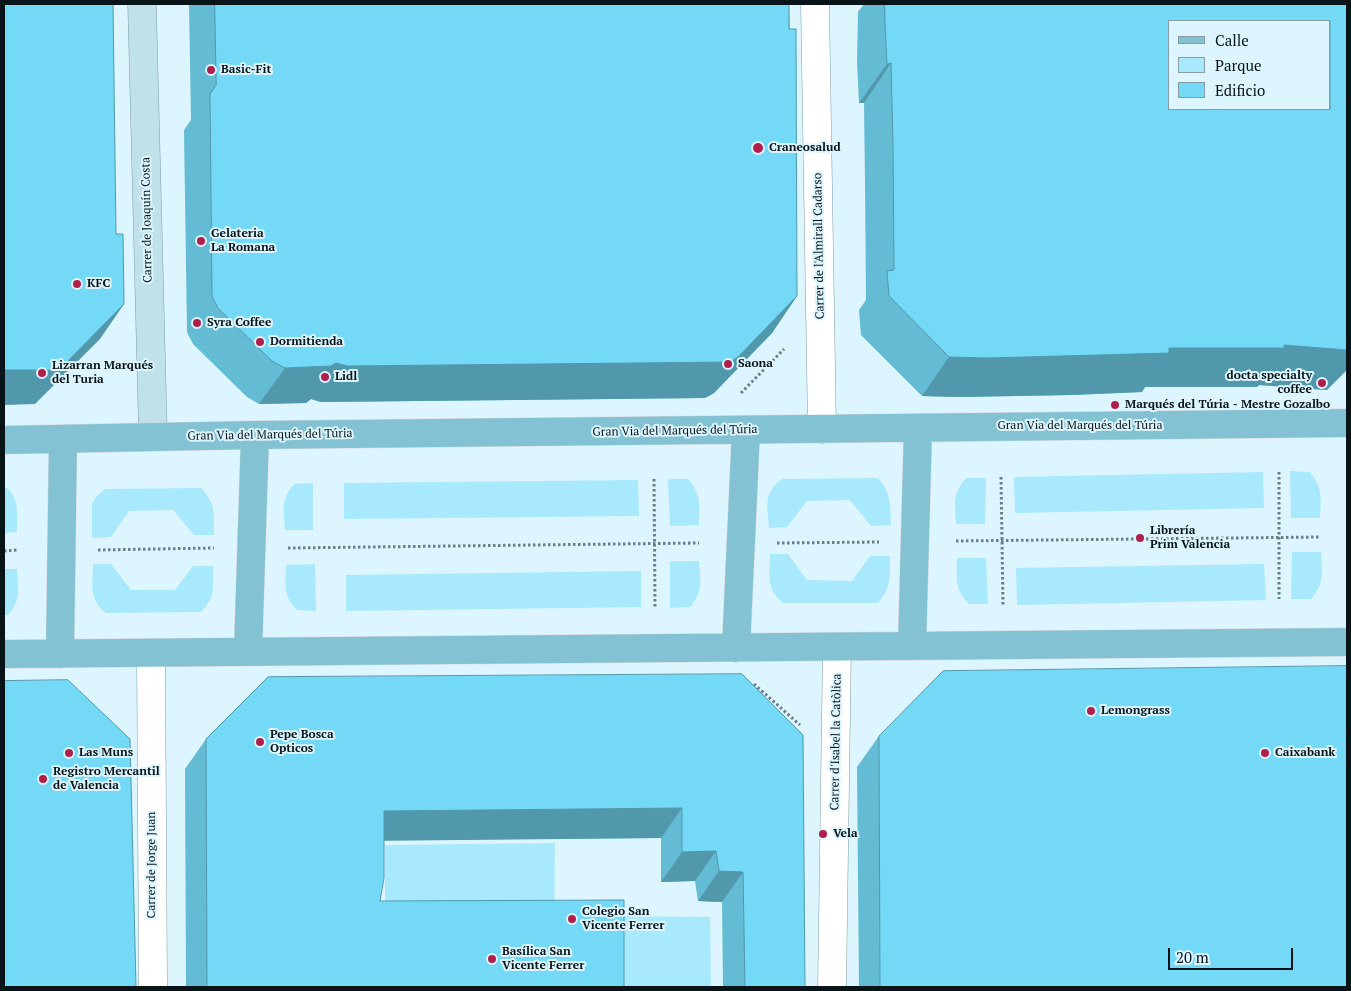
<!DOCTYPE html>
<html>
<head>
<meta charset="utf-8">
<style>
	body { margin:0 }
	#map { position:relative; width:1351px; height:991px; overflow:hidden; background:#dcf5fe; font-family:"PT Serif",serif }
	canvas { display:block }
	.frame { position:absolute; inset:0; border:5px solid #091418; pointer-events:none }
	.legend { position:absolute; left:1168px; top:20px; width:162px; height:90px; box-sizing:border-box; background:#dcf5fe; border:1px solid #889ba2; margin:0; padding:6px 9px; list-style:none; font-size:15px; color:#091418 }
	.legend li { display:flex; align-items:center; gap:10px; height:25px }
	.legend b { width:25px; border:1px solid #889ba2 }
	.scale { position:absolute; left:1168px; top:948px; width:125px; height:22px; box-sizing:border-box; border:2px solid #091418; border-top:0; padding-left:6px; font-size:15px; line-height:18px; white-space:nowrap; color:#091418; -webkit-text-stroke:4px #dcf5fe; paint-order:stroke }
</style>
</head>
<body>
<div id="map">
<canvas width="1351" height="991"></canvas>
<div class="frame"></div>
<ul class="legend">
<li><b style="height:6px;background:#82c2d3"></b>Calle</li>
<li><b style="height:14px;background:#a8e9fe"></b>Parque</li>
<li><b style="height:14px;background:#74d9f6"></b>Edificio</li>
</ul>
<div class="scale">20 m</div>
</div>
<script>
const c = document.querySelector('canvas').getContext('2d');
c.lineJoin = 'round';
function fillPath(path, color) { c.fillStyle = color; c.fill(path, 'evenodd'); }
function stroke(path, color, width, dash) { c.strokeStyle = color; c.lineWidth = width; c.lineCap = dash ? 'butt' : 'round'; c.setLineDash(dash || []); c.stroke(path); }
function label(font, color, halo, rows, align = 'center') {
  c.font = font + ' "PT Serif",serif'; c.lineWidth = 4; c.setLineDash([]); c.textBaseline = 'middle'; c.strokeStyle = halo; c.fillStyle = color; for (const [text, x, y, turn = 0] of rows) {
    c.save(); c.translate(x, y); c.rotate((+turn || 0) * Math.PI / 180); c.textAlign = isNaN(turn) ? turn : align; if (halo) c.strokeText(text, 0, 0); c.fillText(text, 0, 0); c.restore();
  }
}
fillPath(new Path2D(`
	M1290 471 1310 472C1323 488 1321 498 1320 518H1291Z
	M1263 472 1264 508 1015 513 1014 477Z
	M878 478C892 494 890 505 891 525L871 526 850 500 807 501 787 527 769 528C768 505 762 495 782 479Z
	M966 478H986L985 524H956C955 503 952 494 966 478Z
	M668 479H688C702 495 699 505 699 525L670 526Z
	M638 480 639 516 344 519V483Z
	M313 483V530H285C284 511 280 500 294 484Z
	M4 486C20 496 17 515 17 532L4 533Z
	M201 488C216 503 214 515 214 535H194L173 510 129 511 111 537 92 538V504L97 496 105 489Z
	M1292 552H1321C1322 573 1325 582 1311 599H1291Z
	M770 554H788L807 580 852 581 870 556H890C890 576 892 587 878 603H783C765 586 770 577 770 554Z
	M957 558H986L988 604H969C954 588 957 579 957 558Z
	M670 561H699C700 582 704 590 690 607L670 608Z
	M93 564H111L131 590H175L193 566H213C213 586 216 597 201 612L106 613C88 598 93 585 93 564Z
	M315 564 316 611 297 610C282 594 286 585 286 565Z
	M1264 564 1266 600 1017 605 1016 568Z
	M4 569H17C18 590 22 598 8 615H4Z
	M641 571V607L346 611V575Z
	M555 843 554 924 385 926V845Z
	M605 916 710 917 711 987H607Z`), '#a8e9fe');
const street = new Path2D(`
	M815 4 822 429
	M151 653 153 987
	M832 987 837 647`);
const secondary = new Path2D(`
	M142 4 153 436`);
const primary = new Path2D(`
	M4 440 255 435 1347 423
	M912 646 918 428
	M736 648 746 430
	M248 652 255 435
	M4 654 1347 642
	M60 654 63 439`);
stroke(street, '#7e9ba5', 29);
stroke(secondary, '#7e9ba5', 29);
stroke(primary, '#d8d9da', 29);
stroke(new Path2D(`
	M741 393 784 349
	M1279 472V599
	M1001 477 1003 605
	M654 479 655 608
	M956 541 1321 537
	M777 543 879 542
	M288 548 699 543
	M98 550 214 548
	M4 551 17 550
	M754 684 800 725`), '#6c7d84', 3, [2.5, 2.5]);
stroke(street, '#fff', 28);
stroke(secondary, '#c0e1e9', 28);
stroke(primary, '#82c2d3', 28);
fillPath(new Path2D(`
	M189 4H789L797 296 772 333 714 393 705 398 321 402 311 399 306 403 259 404 247 397 193 344 187 332 184 130 191 120Z
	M864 4H1347L1327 390 1259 385 1257 387H1145L1142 392 1072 395 958 397 922 396 861 335 859 310 866 300 865 184 864 103H859L857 62 858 12Z
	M742 674 805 987H723L722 902 698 901 695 881 661 882V838L384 840 380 901 624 987H186L185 769 206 739Z
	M879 736 1347 987H859L857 767Z`), '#64bbd4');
fillPath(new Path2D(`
	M891 63 864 103H859L887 64Z
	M797 296 772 333 714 393 705 398 321 402 311 399 306 403 259 404 285 368 336 363Z
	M124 304 100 339 35 404 4 405V370Z
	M1284 345 1347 350V370L1327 390 1259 385 1257 387H1145L1142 392 1072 395 958 397 922 396 949 357 1169 348Z
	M682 808 661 838 363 841 384 811Z
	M716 851 695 881 661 882 682 852Z
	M719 871 743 872 722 902 698 901Z`), '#5198ac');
const building = new Path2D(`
	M4 4H113L116 234H123L124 304 59 370H4Z
	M215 4H789V29H796L797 296 739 356 731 362 347 366 336 363 331 366 285 368 272 361 218 308 212 296 210 94 216 85Z
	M885 4H1347V350L1284 345V348H1169V353L1099 355 986 358 949 357 889 296 887 271 894 270 893 145 891 63 887 64 885 23ZM1170 21H1330V109H1170Z
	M1347 666V987H880L879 736 943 671Z
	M742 674 803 735 805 987H745L743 872 719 871 716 851 682 852V808L384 811V878L380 901 624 900V987H207L206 739 268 677Z
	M68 680 130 739 136 987H4V681Z`);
fillPath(building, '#74d9f6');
stroke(building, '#5198ac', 1);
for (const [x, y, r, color] of [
	[211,70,5,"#b01f4c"],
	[758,148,6,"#b01f4c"],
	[201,241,5,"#b01f4c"],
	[77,284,5,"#b01f4c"],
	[197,323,5,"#b01f4c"],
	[260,342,5,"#b01f4c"],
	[728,364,5,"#b01f4c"],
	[42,373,5,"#b01f4c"],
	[325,377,5,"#b01f4c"],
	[1322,383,5,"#b01f4c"],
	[1115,405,5,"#b01f4c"],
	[1140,538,5,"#b01f4c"],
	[1091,711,5,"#b01f4c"],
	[260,742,5,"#b01f4c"],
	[69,753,5,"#b01f4c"],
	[1265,753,5,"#b01f4c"],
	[43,779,5,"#b01f4c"],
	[823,834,5,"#b01f4c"],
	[572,919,5,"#b01f4c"],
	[492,959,5,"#b01f4c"]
]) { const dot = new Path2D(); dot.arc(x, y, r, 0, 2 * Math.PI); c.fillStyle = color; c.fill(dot); stroke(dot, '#dcf5fe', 2); }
label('bold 12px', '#091418', '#dcf5fe', [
	["Basic-Fit",221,70],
	["Craneosalud",769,148],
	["Gelateria",211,234],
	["La Romana",211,248],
	["KFC",87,284],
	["Syra Coffee",207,323],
	["Dormitienda",270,342],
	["Saona",738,364],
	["Lizarran Marqués",52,366],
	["del Turia",52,380],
	["docta specialty",1312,376,"right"],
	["coffee",1312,390,"right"],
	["Lidl",335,377],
	["Marqués del Túria - Mestre Gozalbo",1125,405],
	["Librería",1150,531],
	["Prim Valencia",1150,545],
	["Lemongrass",1101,711],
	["Pepe Bosca",270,735],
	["Opticos",270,749],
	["Las Muns",79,753],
	["Caixabank",1275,753],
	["Registro Mercantil",53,772],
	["de Valencia",53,786],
	["Vela",833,834],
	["Colegio San",582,912],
	["Vicente Ferrer",582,926],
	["Basílica San",502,952],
	["Vicente Ferrer",502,966]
], 'left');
label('12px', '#091418', '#dcf5fe', [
	["Carrer de Joaquín Costa",147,220,-91],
	["Carrer de l'Almirall Cadarso",819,246,-91],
	["Gran Via del Marqués del Túria",1080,426],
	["Gran Via del Marqués del Túria",675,431,-1],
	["Gran Via del Marqués del Túria",270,435,-1],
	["Carrer d'Isabel la Catòlica",836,742,-89],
	["Carrer de Jorge Juan",152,865,-90]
]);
</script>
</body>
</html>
